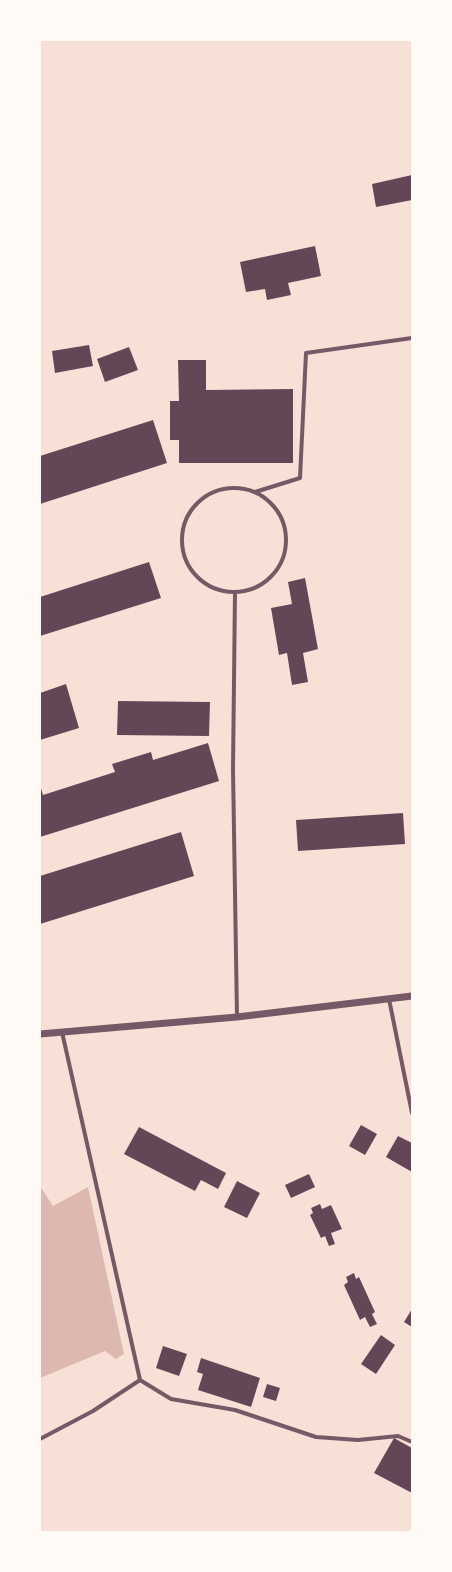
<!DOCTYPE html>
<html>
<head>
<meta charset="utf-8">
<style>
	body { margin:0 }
	#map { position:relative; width:452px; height:1572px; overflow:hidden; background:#f7e1d7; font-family:"Open Sans",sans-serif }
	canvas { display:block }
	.frame { position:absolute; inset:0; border:41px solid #fffaf5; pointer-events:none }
</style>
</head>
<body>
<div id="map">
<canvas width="452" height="1572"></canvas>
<div class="frame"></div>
</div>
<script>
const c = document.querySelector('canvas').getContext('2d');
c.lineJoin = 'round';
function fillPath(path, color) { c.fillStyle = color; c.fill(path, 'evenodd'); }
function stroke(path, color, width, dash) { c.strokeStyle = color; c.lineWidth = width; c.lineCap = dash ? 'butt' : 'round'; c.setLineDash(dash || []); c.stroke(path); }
fillPath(new Path2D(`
	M40 1186 53 1206 88 1187 124 1354 116 1359 105 1351 40 1378Z`), '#dcb8b0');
fillPath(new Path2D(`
	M412 175V200L376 207 372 184Z
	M315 246 321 276 288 283 291 295 267 300 265 289 246 292 240 262Z
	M89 345 93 366 55 373 52 351Z
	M129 347 138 370 105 382 97 359Z
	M178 360H206V390L293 389V463H179V440H170V401H179Z
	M153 420 167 463 40 504V456Z
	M149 562 161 598 40 636V597Z
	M305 578 318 649 303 653 308 682 292 685 287 653 279 655 271 608 292 604 288 582Z
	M66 684 79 728 40 740V693Z
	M118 701 210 702 209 736 117 735Z
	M208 743 219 781 40 837V785L43 795 115 772 112 764 151 752 153 760Z
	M403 813 405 844 298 851 296 820Z
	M181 832 194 876 40 924V876Z
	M361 1125 377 1134 365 1155 349 1146Z
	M139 1127 226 1173 218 1189 201 1180 195 1191 124 1154Z
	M398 1136 412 1143V1172L386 1157Z
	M309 1174 315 1187 291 1198 285 1185Z
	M237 1181 260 1193 247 1218 224 1207Z
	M320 1204 322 1209 331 1205 342 1229 331 1233 335 1244 329 1246 325 1236 321 1238 310 1215 313 1213 311 1208Z
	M354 1273 356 1279 359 1277 375 1312 372 1314 377 1324 370 1327 365 1317 360 1320 344 1285 348 1282 346 1277Z
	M412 1309V1327L404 1322Z
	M381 1335 395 1345 376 1374 361 1364Z
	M163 1346 187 1354 179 1376 156 1368Z
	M201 1358 260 1378 251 1407 198 1390 203 1374 197 1372Z
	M267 1384 280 1388 276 1401 263 1397Z
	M394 1438 412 1448V1493L374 1473Z`), '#644757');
stroke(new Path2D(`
	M182 540a52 52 0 1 1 104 0a52 52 0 1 1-104 0Z
	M255 492 300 478 306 353 412 338
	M235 592 233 769 237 1017
	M389 999 412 1113
	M62 1032 140 1380 171 1399 235 1410 316 1437 358 1440 398 1436 412 1442
	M40 1439 93 1411 140 1380`), '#755966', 4);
stroke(new Path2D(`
	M40 1034 237 1017 412 996`), '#755966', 7);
</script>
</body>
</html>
